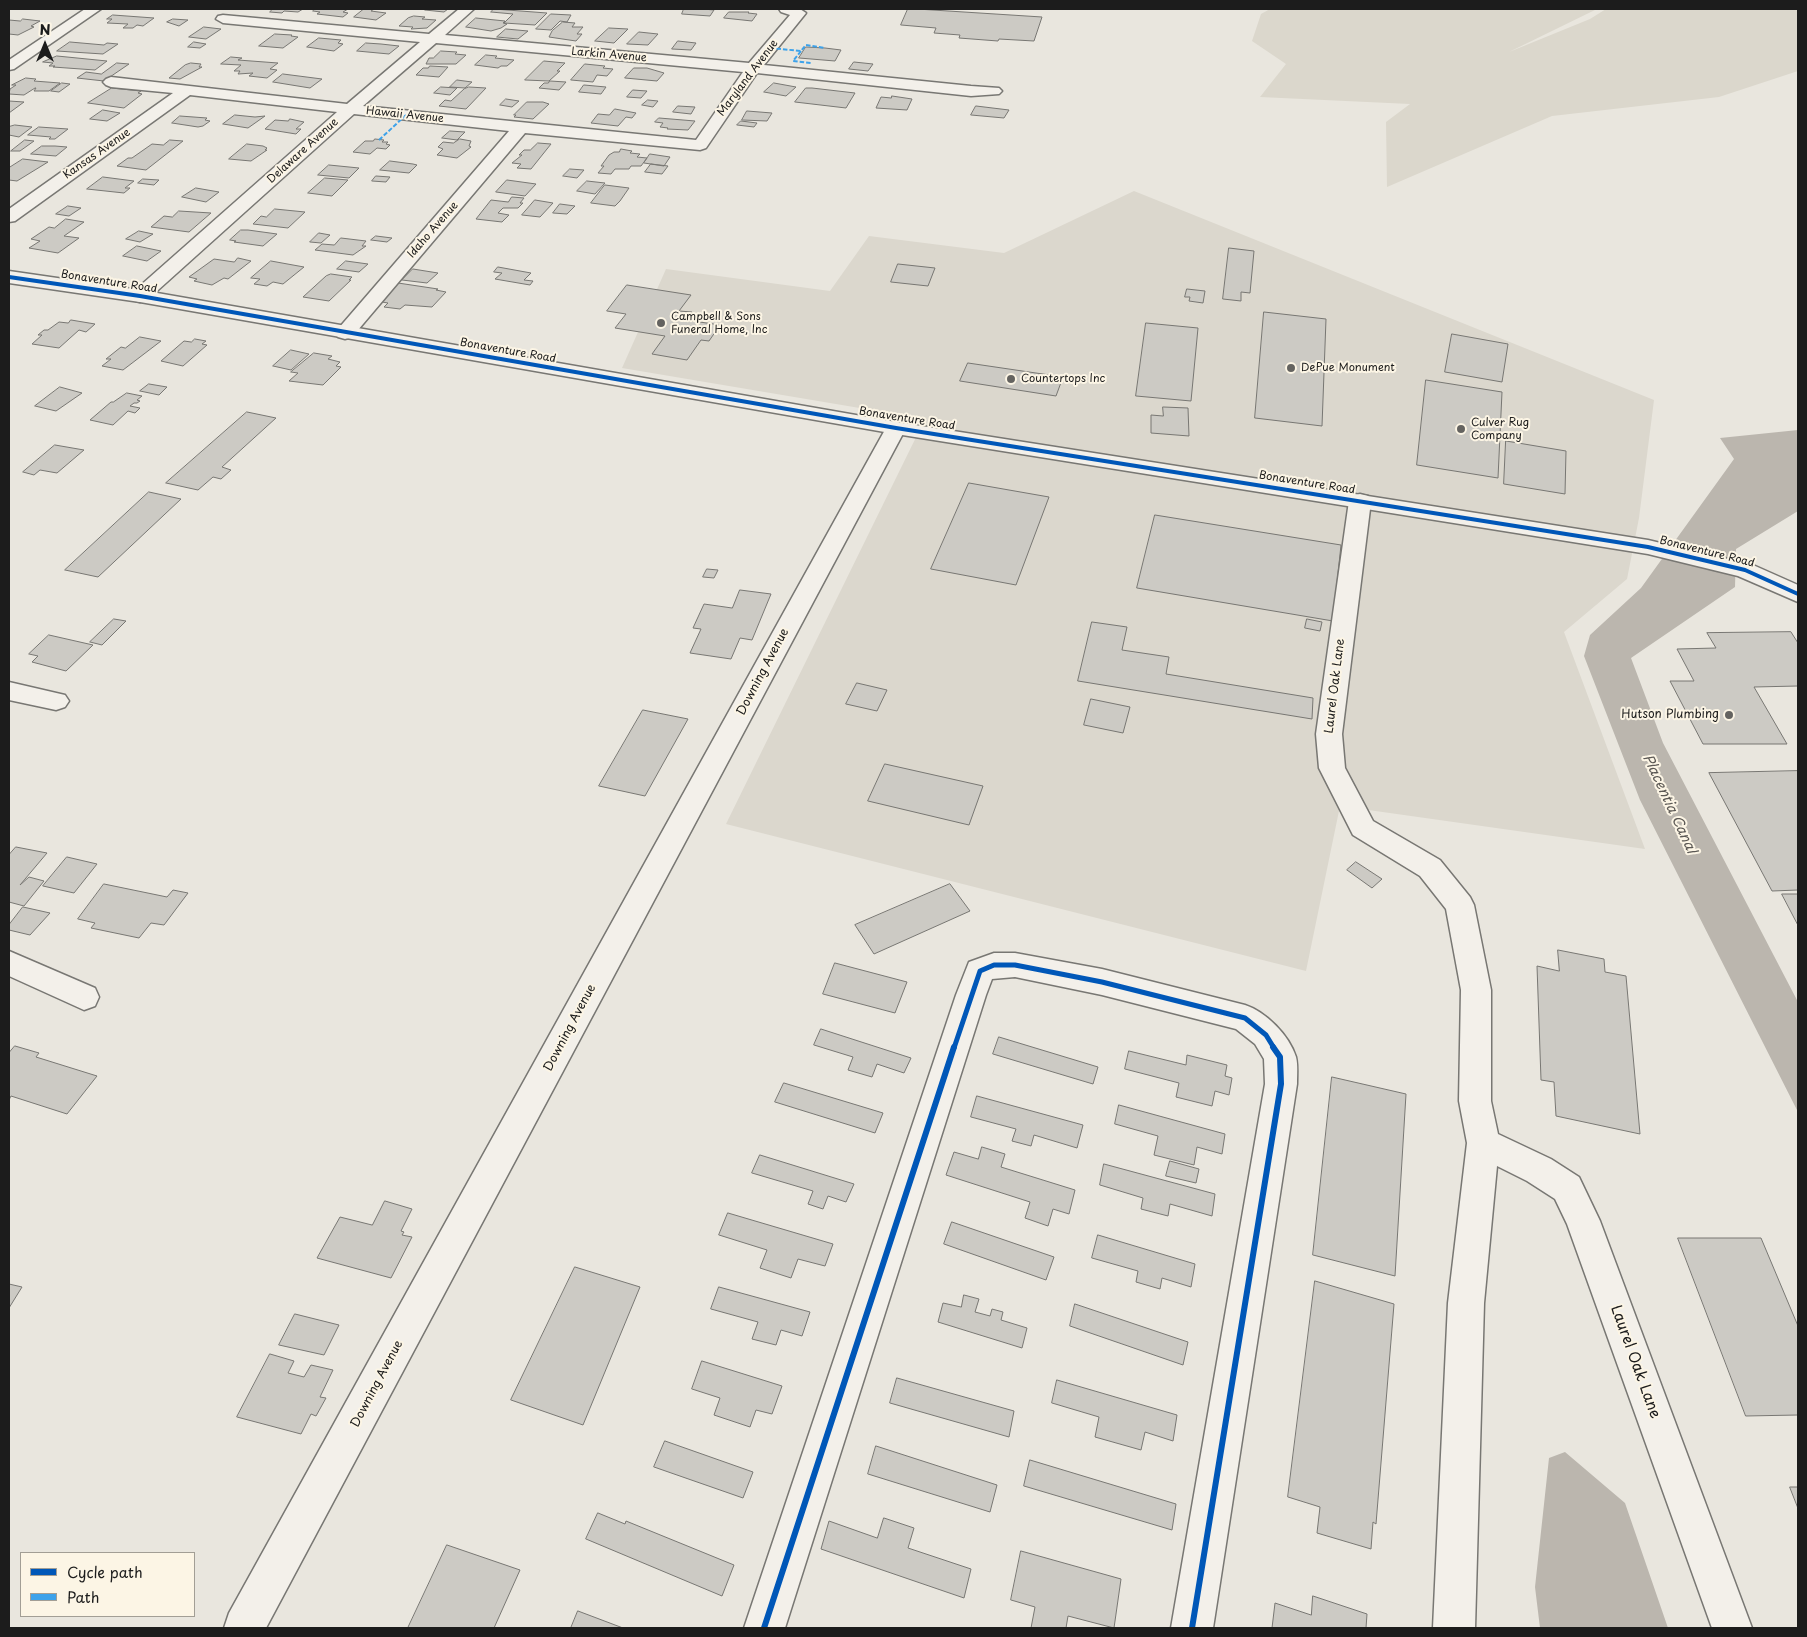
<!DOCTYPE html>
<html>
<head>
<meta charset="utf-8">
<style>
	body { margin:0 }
	#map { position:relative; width:1807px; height:1637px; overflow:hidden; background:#e9e6de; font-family:"Playpen Sans",sans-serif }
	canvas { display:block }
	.frame { position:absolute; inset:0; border:10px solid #1c1c1c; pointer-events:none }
	.legend { position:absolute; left:20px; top:1552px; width:175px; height:65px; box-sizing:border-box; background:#fcf5e5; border:1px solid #a29e95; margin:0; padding:6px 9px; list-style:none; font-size:15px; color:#1c1c1c }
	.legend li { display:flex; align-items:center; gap:10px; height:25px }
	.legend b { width:25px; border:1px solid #a29e95 }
	.north { position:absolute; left:20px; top:20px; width:50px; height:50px; -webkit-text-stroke:4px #fcf5e5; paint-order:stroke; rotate:0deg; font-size:14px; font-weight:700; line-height:20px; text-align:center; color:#1c1c1c }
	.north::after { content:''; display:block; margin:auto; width:18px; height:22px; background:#1c1c1c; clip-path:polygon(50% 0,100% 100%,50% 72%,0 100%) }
</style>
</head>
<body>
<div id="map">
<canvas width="1807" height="1637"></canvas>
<div class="frame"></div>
<ul class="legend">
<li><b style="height:6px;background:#0057b8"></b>Cycle path</li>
<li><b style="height:6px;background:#3da2ea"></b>Path</li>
</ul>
<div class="north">N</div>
</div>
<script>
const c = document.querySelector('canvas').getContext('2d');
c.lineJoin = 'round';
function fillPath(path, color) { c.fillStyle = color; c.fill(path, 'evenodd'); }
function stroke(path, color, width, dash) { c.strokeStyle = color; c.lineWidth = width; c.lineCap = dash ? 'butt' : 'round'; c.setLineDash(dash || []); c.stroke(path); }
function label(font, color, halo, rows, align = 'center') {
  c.font = font + ' "Playpen Sans",sans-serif'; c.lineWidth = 4; c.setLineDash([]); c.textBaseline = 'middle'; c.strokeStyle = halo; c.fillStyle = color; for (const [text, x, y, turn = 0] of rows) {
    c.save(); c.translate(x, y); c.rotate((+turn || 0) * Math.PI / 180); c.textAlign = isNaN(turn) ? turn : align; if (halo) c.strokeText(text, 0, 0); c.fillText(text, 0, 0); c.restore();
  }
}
fillPath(new Path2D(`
	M1134 191 1654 400 1639 518 1627 579 1564 632 1645 849 1340 806 1306 971 726 824 925 419 622 368 666 269 830 291 869 236 1004 253Z`), '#dbd7cd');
fillPath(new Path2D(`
	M1270 9H1597L1509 52 1590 19 1606 9H1798V71L1719 97 1552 116 1387 187 1386 122 1410 104 1260 97 1286 64 1252 41 1261 14Z`), '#dbd7cc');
fillPath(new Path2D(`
	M1798 430V511L1736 549 1735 587 1631 658 1663 743 1798 1002V1112L1640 800 1584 656 1590 635 1641 588 1734 459 1720 438Z
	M1565 1452 1625 1503 1668 1628H1540L1535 1587 1549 1458Z`), '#bbb6ae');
const building = new Path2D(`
	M273 9H303L298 12 284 11 282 13 270 12Z
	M315 9H348L343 12 348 13 343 17 317 14 320 12 313 11Z
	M364 9H374L371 11 386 13 376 20 354 17Z
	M428 9H448L444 12 425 10Z
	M494 9 547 13 535 25 504 23 513 14 491 12Z
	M684 9H703L714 10 710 16 682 14Z
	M908 9H917L1042 17 1034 41 999 39 998 41 959 38 960 35 934 33 936 28 901 25Z
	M729 12H749L748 13 757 14 752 21 724 18Z
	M551 14 571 15 567 22 560 21 551 30 536 29Z
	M113 15 154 18 143 26 137 25 133 28H123L128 24 107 23 112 19H107Z
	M414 16 425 17 422 19 436 20 427 28 411 29 413 27 399 26 408 18Z
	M476 18 505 21 503 23 507 24 501 28 491 31 466 27Z
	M23 19 40 21 31 26 34 27 18 35 9 34V20L20 21Z
	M173 19 188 20 179 26 167 22Z
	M563 22 575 23 572 27H583L577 34H582L576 41 549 37 552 31Z
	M204 27 221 29 206 39 189 37Z
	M609 28 628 29 614 43 595 41Z
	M506 29 528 31 518 39 497 37Z
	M639 32 658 34 648 45 627 44Z
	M275 34 292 35 291 36 298 37 283 48 259 46Z
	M319 38 341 40 338 43 343 44 334 51 307 47Z
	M678 41 696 43 691 50 672 49Z
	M70 42 104 45 107 43 118 44 103 54 57 51Z
	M194 42 206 44 200 48 188 47Z
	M366 43 381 44 399 46 389 54 357 51Z
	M806 47 825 48 841 50 835 61 799 58Z
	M441 51 457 52 455 54 466 55 456 64H426L429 58H433Z
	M486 55 497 56 495 58 514 60 507 66H501L498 68 475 65Z
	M57 56 107 61 95 70 53 67 55 66H49L53 63 43 62Z
	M231 57 242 58 238 60 278 63 270 69 277 70 267 78 249 76 253 73 238 74 240 71H234L241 65 221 64Z
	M544 61 565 63 557 71H560L549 81 525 80Z
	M854 62 873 64 868 71 849 69Z
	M117 63 129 64 104 81 77 78 86 72 101 74Z
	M191 63 201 64 199 67H202L180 79 169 78 185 65Z
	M585 64 605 66 603 68 613 69 607 76 597 75 593 82 571 80Z
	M430 66 448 67 439 77 416 75 423 68H428Z
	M634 68H647L664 73 657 81 625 78Z
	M283 74 322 79 310 88 273 82Z
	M26 78 36 79 34 81 60 83 49 91H34L36 88H35L24 95 9 94 10 89 16 85H12Z
	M457 80 472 82 465 88 450 87Z
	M550 81 566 82 559 90 539 88 544 83H548Z
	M62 83 70 84 59 92 51 91Z
	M774 83 796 87 786 96 764 92Z
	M584 85 606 87 601 94 579 92Z
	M441 87 457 88 450 95 434 93Z
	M469 87 486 88 466 109 439 106 445 100 451 101 464 89Z
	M112 88 141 91 138 93 142 94 124 108 88 103Z
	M806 88H812L855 93 846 108 795 102Z
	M633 90 647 91 641 98 627 97Z
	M892 96 912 99 907 110 876 108 881 97 891 98Z
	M506 99 519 101 512 107 500 105Z
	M648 100 658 101 653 107 642 105Z
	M9 101 24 102 9 113Z
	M527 102H543L549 104 533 119 514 117 516 115H514Z
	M678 106 695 107 691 114 673 112Z
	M976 106 1009 110 1004 118 971 115Z
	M615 109 636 113 632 118 626 117 618 126 591 123 598 114 609 115Z
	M103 110 120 113 107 121 90 119Z
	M747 111 772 113 767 121 742 120Z
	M235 115 255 117 265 116 248 128 223 124Z
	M180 116 207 118 205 120 210 121 203 126 198 127 172 123Z
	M659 118 695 121 688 130 667 129 668 128 660 127 663 123 655 122Z
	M290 119 304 122 296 129H301L296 134 265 129 275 120 288 121Z
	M741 121 757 123 754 127 737 125Z
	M15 125 32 127 19 137 9 135V127Z
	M39 127 68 129 55 139H49L51 137 28 135Z
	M450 131 465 132 457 140 442 138Z
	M375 139 384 140 382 142H388L386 144 390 145 386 149 377 148 370 154 353 152 365 141H373Z
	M460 139 471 141 469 146 471 147 457 158 437 155 443 149 438 147 443 142 453 143Z
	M25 140 34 141 20 151H11Z
	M170 140 183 141 146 170 117 166 128 158H132L152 144 163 145Z
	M538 143 551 144 531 169 517 168 521 164 512 163 522 155H519L524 150H530Z
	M247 144 263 146 267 148 265 150H267L251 161 229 159Z
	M42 146H55L67 147 56 156 31 154Z
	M621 149 632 151 630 153 640 154 637 157 647 158 641 166H631L629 169H615L611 174 598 173 604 166H601L609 155 614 152H619Z
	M650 154 670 157 664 166 644 163Z
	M23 159 48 162 17 181 9 180V168Z
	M390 161 413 164 417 165 409 173 380 170Z
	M651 164 668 166 662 174 645 172Z
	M329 165 359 168 349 178 318 175Z
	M570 169 584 170 577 178 563 176Z
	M376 176 390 177 386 182 372 181Z
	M103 177 134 181 125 188H130L124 193 87 189Z
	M325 178 348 180 332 196 308 193Z
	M143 179 159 180 154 185 138 183Z
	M507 180 536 184 525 196 496 192Z
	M587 181 605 183 595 194 577 191Z
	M605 185 629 188 620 201 615 206 591 203Z
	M196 188 219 192 206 202 182 197Z
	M512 197 524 198 520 203H523L518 208H503L498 213 509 215 502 222 476 219 491 200 508 202Z
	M535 200 553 203 540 217 522 215Z
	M560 204 575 206 567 214 553 213Z
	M68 206 81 208 69 216 56 214Z
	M275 209 305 212 288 228 253 224 261 216 266 217Z
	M179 211 211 213 189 232 151 227 164 216 172 217Z
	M66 219 84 222 64 236 79 238 58 253 29 248 40 241 31 239 49 227 54 228Z
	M241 230H248L277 234 263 246 234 242 236 241 230 240Z
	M139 231 153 234 140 242 126 239Z
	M319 233 330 235 321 243 310 242Z
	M376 236 392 238 387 242 371 240Z
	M341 238 366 241 362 246H366L353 255 315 250 322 244 334 245Z
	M137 246 161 251 147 261 123 256Z
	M1229 248 1254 251 1250 293 1241 292V301L1223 299Z
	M238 258 251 261 228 279 224 278 212 285 194 281 197 279 189 277 214 259 234 262Z
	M271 261 304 267 283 284 273 282 267 286 254 284 260 279 251 278Z
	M346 261 368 264 359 272 337 269Z
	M898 264 935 268 928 286 891 282Z
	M498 267 531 273 524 280 533 281 530 285 495 279 502 273 494 272Z
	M413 269 438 273 427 283 402 280Z
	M331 274 352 277 349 280H351L329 301 303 297 326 276Z
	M398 283 438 289 436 290 446 292 432 307 405 305 400 309 384 307 388 303 382 302Z
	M627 285 691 295 679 311 692 312 686 320 720 325 709 341 701 340 687 360 652 354 665 336 615 328 626 314 607 311Z
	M1187 289 1205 291 1203 303 1189 301 1190 297H1185Z
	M1264 312 1326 319 1322 426 1255 418Z
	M71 320 95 324 86 332 79 330 59 348 32 344 42 335H38L44 330H48L59 322 68 323Z
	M1146 323 1198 328 1191 401 1136 396Z
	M1452 334 1508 344 1502 382 1445 372Z
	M140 337 161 341 123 370 102 366 111 359H106L121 347 125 348Z
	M195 339 206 341 202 344 207 345 183 366 161 361 184 341 191 342Z
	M291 350 309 354 291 370 273 366Z
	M314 353 332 356 328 359 340 362 336 366 341 367 323 385 289 381 298 373 291 372Z
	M968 363 1063 377 1056 396 960 381Z
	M1426 380 1502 392 1498 478 1417 465Z
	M149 384 167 387 159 395 140 391Z
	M60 387 82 393 56 411 35 406Z
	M127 393 142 396 137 400 140 401 137 403H134L130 406 140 408 135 413 128 411 113 425 90 420 111 402H113Z
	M1163 407 1188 408 1189 436 1151 433V415L1163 416Z
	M247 412 276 418 222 467 231 470 221 479 213 477 198 490 166 483Z
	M1506 441 1566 451 1565 494 1504 484Z
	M55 445 84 450 57 473 40 470 34 475 23 472Z
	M969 483 1049 497 1016 585 931 569Z
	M149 492 181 499 98 577 65 570Z
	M1155 515 1341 545 1333 621 1137 588Z
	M707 569 718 570 714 578 703 577Z
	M740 590 771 594 752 640 740 638 731 659 690 653 701 629 693 628 704 604 732 608Z
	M114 619 126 621 102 645 90 642Z
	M1307 619 1322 622 1320 631 1305 628Z
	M1092 622 1127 627 1122 650 1169 657 1166 674 1313 698 1312 719 1078 681Z
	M1791 632 1798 643V686L1754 687 1787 744H1703L1670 681H1694L1677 649 1716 648 1707 633Z
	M49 635 93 645 66 671 32 662 38 656 29 654Z
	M857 683 887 690 877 711 846 704Z
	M1091 699 1130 707 1123 733 1084 725Z
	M643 710 688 719 645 796 599 786Z
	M885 764 983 786 969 825 868 801Z
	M1798 771V890L1772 891 1709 773Z
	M16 847 47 853 20 885 29 877 44 881 24 906 9 902V855Z
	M67 857 97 864 74 893 43 886Z
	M1356 862 1382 879 1372 888 1347 870Z
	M104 884 167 897 173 890 188 893 164 925 151 923 139 938 91 928 95 923 78 919Z
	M950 884 970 911 874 954 855 925Z
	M1782 894H1798V925Z
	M23 907 50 913 30 935 9 930V925Z
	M1558 950 1604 959 1605 972 1626 976 1640 1134 1556 1116 1554 1082 1541 1080 1537 966 1559 971Z
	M835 963 907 982 895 1013 823 994Z
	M821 1029 911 1058 904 1073 877 1064 872 1077 848 1070 853 1057 814 1045Z
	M999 1037 1098 1067 1093 1084 993 1054Z
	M15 1046 39 1053 36 1057 97 1076 67 1114 11 1096 9 1100V1053Z
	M1129 1051 1186 1065 1187 1055 1227 1065 1225 1076 1232 1078 1229 1095 1215 1091 1212 1106 1176 1097 1179 1083 1125 1069Z
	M1332 1077 1406 1094 1395 1276 1313 1255Z
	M784 1083 883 1113 875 1133 775 1102Z
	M977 1096 1083 1125 1077 1148 1034 1135 1031 1146 1012 1141 1016 1129 971 1117Z
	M1119 1105 1225 1134 1222 1154 1197 1147 1194 1165 1154 1155 1158 1136 1115 1124Z
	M982 1147 1005 1154 1001 1167 1075 1190 1069 1214 1053 1209 1048 1226 1025 1218 1030 1202 946 1175 954 1152 978 1159Z
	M760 1155 854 1184 846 1202 828 1196 823 1209 808 1204 813 1191 752 1173Z
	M1170 1161 1199 1169 1196 1183 1166 1176Z
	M1104 1164 1215 1194 1212 1216 1170 1204 1168 1216 1141 1209 1143 1198 1100 1185Z
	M385 1201 412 1209 401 1231 404 1232 402 1235 412 1237 391 1278 317 1258 340 1217 372 1225Z
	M728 1213 833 1244 825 1266 798 1259 791 1278 760 1268 767 1250 719 1235Z
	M952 1222 1054 1257 1046 1280 944 1244Z
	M1098 1235 1195 1264 1191 1287 1162 1278 1160 1289 1136 1282 1138 1271 1092 1258Z
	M1678 1238H1761L1798 1326V1415L1746 1416Z
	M575 1267 640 1287 583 1425 511 1400Z
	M1315 1281 1394 1304 1376 1524 1373 1522 1371 1549 1317 1533 1320 1507 1288 1497Z
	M9 1284 22 1287 9 1308Z
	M719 1287 810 1312 802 1336 781 1330 776 1345 752 1339 758 1322 711 1309Z
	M964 1295 979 1299 975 1312 990 1316 992 1309 1003 1312 1001 1320 1027 1328 1022 1348 938 1322 943 1303 961 1307Z
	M1075 1304 1188 1342 1183 1365 1070 1326Z
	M295 1314 339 1325 324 1355 279 1345Z
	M270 1354 294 1361 288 1373 304 1377 311 1365 333 1370 320 1397 326 1398 316 1416 311 1414 301 1434 237 1417Z
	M702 1361 782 1386 772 1414 756 1410 750 1427 714 1415 720 1398 692 1389Z
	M897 1378 1014 1411 1009 1437 890 1403Z
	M1057 1380 1177 1415 1173 1441 1145 1432 1141 1450 1095 1437 1099 1417 1052 1403Z
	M665 1441 753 1472 743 1498 654 1467Z
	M876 1446 997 1485 990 1512 868 1474Z
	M1030 1460 1176 1504 1172 1530 1024 1486Z
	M1790 1487H1798V1508Z
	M598 1513 625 1524 626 1521 734 1565 722 1596 586 1539Z
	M884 1518 914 1528 908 1548 971 1569 964 1598 821 1549 829 1521 877 1538Z
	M447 1545 520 1570 494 1628H408Z
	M1021 1551 1121 1579 1114 1628 1068 1616 1066 1628H1031L1035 1607 1011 1600Z
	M1313 1596 1367 1614 1366 1628H1272L1275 1603 1311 1615Z
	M578 1611 623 1628H571Z`);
fillPath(building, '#cccac4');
stroke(building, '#787773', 1);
const street = new Path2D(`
	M459 9H474L445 35 749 63 790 15 781 12 779 9H800L806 13 764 65 971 86 999 88 1002 91 999 94 971 96 757 73 706 148 700 150 525 133 352 337 345 339 338 337 335 333 338 329 509 131 354 114 147 300 140 302 133 300 131 296 133 292 337 112 190 95 15 221 9 222V209L173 93 111 87 106 85 103 82 106 79 111 77 347 104 420 42 223 23 216 19 218 16 223 15 429 34ZM436 43 743 72 696 140 363 106Z
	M896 422 903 424 906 428 266 1628H224L229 1613 886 428 889 424Z
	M1360 494 1368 496 1371 501 1342 734 1345 768 1373 821 1440 860 1470 897 1474 905 1491 990V1101L1498 1134 1551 1159 1579 1177 1600 1221 1752 1628H1712L1567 1224 1555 1199 1527 1181 1497 1166 1484 1303 1475 1628H1433L1448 1303 1467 1143 1459 1101 1461 990 1446 909 1420 876 1353 835 1319 768 1316 734 1349 501 1352 496Z
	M9 682 65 695 69 701 65 707 56 710 9 700Z
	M9 951 95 988 99 997 95 1006 84 1010 9 976Z
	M994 953H1015L1102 969 1245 1005C1266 1012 1289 1035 1296 1057 1298 1065 1297 1075 1297 1084L1213 1628H1171L1265 1084 1264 1059 1255 1044 1236 1029 1102 995 1015 977 992 979 986 995 785 1628H744L956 995 969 962Z`);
const secondary = new Path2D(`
	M85 9H101L14 69 9 70V60Z
	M9 271 140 290 896 422 1648 540 1753 565 1798 585V602L1738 576 1648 554 896 434 140 302 9 283Z`);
stroke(street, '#787773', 3);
stroke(secondary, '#787773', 3);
fillPath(street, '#f3f0ea');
fillPath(secondary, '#f3f0ea');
stroke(new Path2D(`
	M770 48 801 51 806 45 825 48
	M801 51 793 61 811 63
	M379 140 406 115`), '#3da2ea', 2, [4.5, 2]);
stroke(new Path2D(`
	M9 277 140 296 896 428 1648 547 1745 570 1798 594`), '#0057b8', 4);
stroke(new Path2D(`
	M954 1048 980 971 994 965H1015L1102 982 1245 1018 1266 1035 1274 1048`), '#0057b8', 5);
stroke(new Path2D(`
	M764 1628 954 1047
	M1192 1628 1281 1084 1280 1057 1273 1047`), '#0057b8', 6);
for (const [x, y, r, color] of [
	[661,323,5,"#646360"],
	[1291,368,5,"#646360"],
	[1011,379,5,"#646360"],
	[1461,429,5,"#646360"],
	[1729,715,5,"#646360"]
]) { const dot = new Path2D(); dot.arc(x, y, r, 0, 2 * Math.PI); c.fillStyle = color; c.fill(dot); stroke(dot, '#fcf5e5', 2); }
label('11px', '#1c1c1c', '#fcf5e5', [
	["Larkin Avenue",609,55,5],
	["Maryland Avenue",748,78,-53],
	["Hawaii Avenue",405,115,6],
	["Delaware Avenue",303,151,-42],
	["Kansas Avenue",97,154,-35],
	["Idaho Avenue",433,230,-49],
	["Bonaventure Road",109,282,9],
	["Bonaventure Road",508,351,10],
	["Bonaventure Road",907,419,9],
	["Bonaventure Road",1307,483,9],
	["Bonaventure Road",1707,552,14]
]);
label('11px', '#1c1c1c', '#fcf5e5', [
	["Campbell & Sons",671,317],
	["Funeral Home, Inc",671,330],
	["DePue Monument",1301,368],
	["Countertops Inc",1021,379],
	["Culver Rug",1471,423],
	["Company",1471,436]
], 'left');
label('12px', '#1c1c1c', '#fcf5e5', [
	["Downing Avenue",763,672,-62],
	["Laurel Oak Lane",1335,686,-83],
	["Downing Avenue",570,1028,-62],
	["Downing Avenue",377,1384,-62]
]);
label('12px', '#1c1c1c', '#fcf5e5', [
	["Hutson Plumbing",1719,715]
], 'right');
label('italic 14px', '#5b5854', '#fcf5e5', [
	["Placentia Canal",1669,804,65]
]);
label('15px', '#1c1c1c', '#fcf5e5', [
	["Laurel Oak Lane",1635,1362,70]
]);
</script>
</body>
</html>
